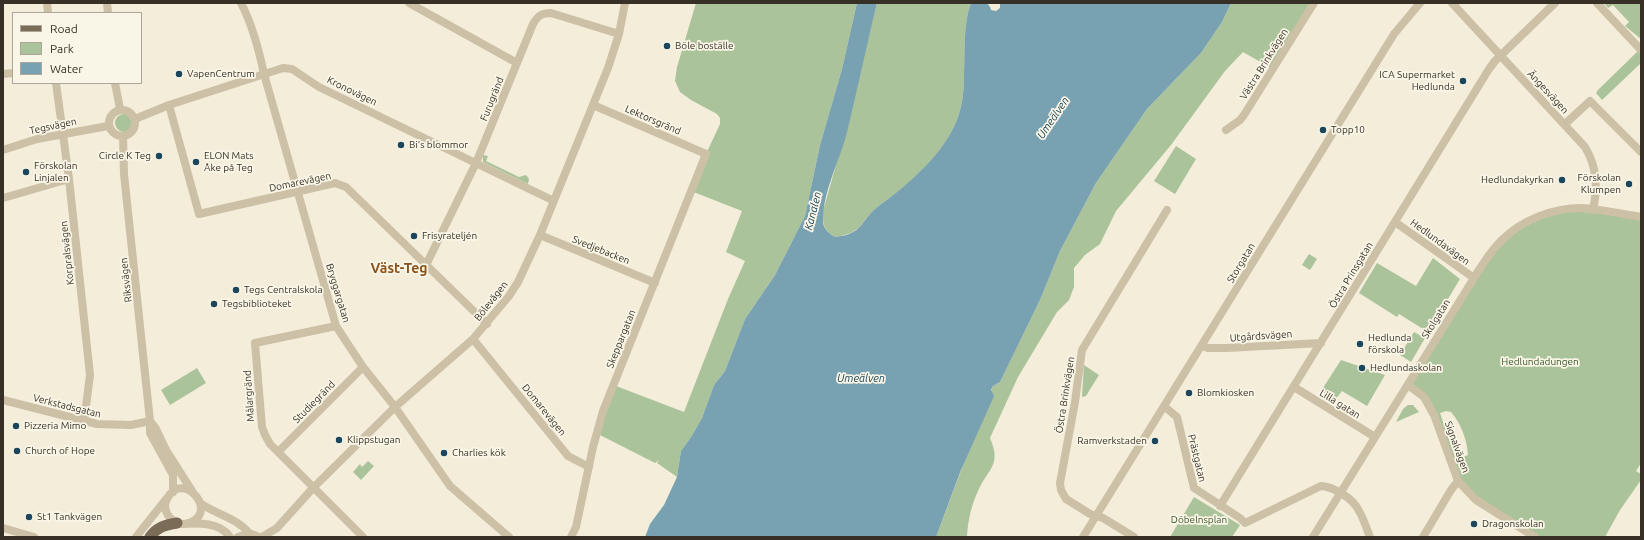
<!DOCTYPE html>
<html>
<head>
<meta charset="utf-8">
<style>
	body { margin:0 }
	#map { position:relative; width:1644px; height:540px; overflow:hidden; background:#f3edda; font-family:Ubuntu,sans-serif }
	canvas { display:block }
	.frame { position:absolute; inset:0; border:4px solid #373027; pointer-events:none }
	.legend { position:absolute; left:12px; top:12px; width:130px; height:72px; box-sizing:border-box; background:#faf6e7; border:1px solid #aca79a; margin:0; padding:5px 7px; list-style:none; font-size:12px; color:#373027 }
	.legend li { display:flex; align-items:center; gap:8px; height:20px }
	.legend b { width:20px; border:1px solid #aca79a }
</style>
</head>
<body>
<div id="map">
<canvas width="1644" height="540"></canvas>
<div class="frame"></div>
<ul class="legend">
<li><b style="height:5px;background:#7a6c57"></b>Road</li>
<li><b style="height:11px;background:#abc39a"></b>Park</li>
<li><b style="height:11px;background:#78a1b1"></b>Water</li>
</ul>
</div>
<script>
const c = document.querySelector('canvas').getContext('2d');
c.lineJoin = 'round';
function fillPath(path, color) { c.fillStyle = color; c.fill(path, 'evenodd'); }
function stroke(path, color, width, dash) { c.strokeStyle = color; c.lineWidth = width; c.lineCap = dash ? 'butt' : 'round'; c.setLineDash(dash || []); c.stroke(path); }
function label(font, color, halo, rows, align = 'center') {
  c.font = font + ' Ubuntu,sans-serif'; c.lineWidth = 3.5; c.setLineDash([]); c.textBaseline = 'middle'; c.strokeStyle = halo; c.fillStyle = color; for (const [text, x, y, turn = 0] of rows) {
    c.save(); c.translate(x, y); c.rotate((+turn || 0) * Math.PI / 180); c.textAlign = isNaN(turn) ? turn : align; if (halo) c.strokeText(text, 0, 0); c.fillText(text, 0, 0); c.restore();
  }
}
fillPath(new Path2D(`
	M696 3H857L842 69 820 145 805 216 775 275 745 319 725 371 714 385 702 418 691 437 681 451 677 477 657 463 659 460 655 463 600 435 606 410 616 386 684 412 728 299 745 261 726 252 742 211 691 191 706 154 720 124V118L717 114 691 100 680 92 675 81 677 67Z
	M877 3H971C963 24 965 50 964 72 964 88 963 103 958 117 945 153 910 184 880 205 859 220 865 233 835 237 823 229 823 225 823 211L852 108 857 83Z
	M1231 3H1311L1271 68 1243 52 1225 71 1171 145 1116 211 1100 244 1085 255 1074 268V287L1069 300 1057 312 1018 377 990 438C1002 466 988 468 978 491 971 506 968 521 967 536L936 537 993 386 1000 382 1040 300 1060 251 1096 183 1147 109 1201 53 1222 22Z
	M1604 3H1641V39L1625 26 1629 22 1613 5 1608 8Z
	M1639 50 1641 52V63L1602 100 1596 93 1598 90Z
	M115 123a9 9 0 1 1 18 0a9 9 0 1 1-18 0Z
	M1176 146 1196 159 1175 194 1154 181Z
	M483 155 488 156 486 161 519 177 526 175 529 179 528 184 483 162Z
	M1561 210 1641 217V463L1636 471 1641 474V480L1620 510 1605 537H1535L1495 513 1458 481 1424 397 1408 385 1474 278 1515 229ZM1446 411 1451 412C1461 423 1467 440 1468 455L1456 460 1440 413Z
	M1309 254 1317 259 1310 270 1302 265Z
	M1433 258 1460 279 1428 332 1399 314 1397 317 1359 293 1377 263 1416 286Z
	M1414 332 1425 338 1411 362 1400 355Z
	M1341 360 1385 375 1367 406 1342 391 1335 400 1321 391Z
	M1084 365 1099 375 1086 396 1082 397Z
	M197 368 206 383 170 405 161 390Z
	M1408 405H1413L1419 412 1396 422 1403 409Z
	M368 461 374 466 361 480 353 472 360 464 362 467Z
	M1194 497 1240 525 1232 537H1170Z`), '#abc39a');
fillPath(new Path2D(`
	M857 3H877C866 47 857 92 846 136 838 164 823 192 823 221 823 229 829 233 835 237 865 234 859 220 880 205 909 184 945 153 958 117 963 103 964 88 964 72 965 50 963 24 971 3 979 3 989 0 991 10L996 11 1000 8V3H1231L1222 22 1201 53 1147 109 1096 183 1060 251 1040 300 1000 382 993 386 991 390 994 396 961 470 936 537H645L650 524 664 505 677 477 681 451 691 437 702 418 714 385 725 371 745 319 775 275 805 216 820 145 842 69Z`), '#78a1b1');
stroke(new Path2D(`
	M47 3 48 13
	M107 3 108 13
	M241 3C253 26 259 50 264 74L336 326 363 367 395 407 450 486 509 537
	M409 3 517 63
	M1452 3 1585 147C1597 167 1598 187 1593 210
	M1597 3 1641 50
	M3 74 13 73
	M56 83 69 179 90 375 84 422
	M115 83 120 109
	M169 105 199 214 335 183 346 187 487 324
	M109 123a13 13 0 1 1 26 0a13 13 0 1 1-26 0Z
	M135 119 169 105 283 68 292 69 319 87 554 201
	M1565 124 1590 101 1641 152
	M1226 130 1240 120 1244 115 1314 3
	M123 136 124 174 150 421V433L173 475V492
	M3 150 37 139 108 126
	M3 198 69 179
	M1395 222 1474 278
	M540 235 655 283
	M426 265 476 163 533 24C538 16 541 13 551 13L619 34
	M336 326 255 343 262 427 265 435 270 444 363 537
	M473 339 568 456 589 467
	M1202 346 1208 348H1227L1321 343
	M1408 385 1424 397 1434 415 1458 481 1476 500 1535 537
	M1294 387 1375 437
	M3 400 97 424 131 425 150 421
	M1165 407 1177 417 1194 488 1240 518 1245 523 1321 486C1334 487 1353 498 1359 511 1364 519 1366 528 1370 537
	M150 421 156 429 166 450 192 491
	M279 451 363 367
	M200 503C215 514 237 518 249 533
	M1220 506 1489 69 1495 61 1555 3
	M185 524C223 516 183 467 167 499 161 510 170 522 182 524 199 523 220 522 230 537
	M3 528 34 537
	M136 537 167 498
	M238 537 249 533 259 537
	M262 537 277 528 313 488 395 407 473 339 509 296 518 282 540 235 608 68 619 34 625 3
	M571 537 576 527 593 447 603 411 706 154 593 105
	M1083 537 1394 34 1420 3
	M1134 537 1103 518 1090 514 1066 499 1061 490 1060 483 1075 402 1082 350 1167 210
	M1313 537 1474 278C1482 265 1491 250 1503 239 1522 220 1553 208 1581 208 1601 209 1621 214 1641 217
	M1423 537 1451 490 1458 481`), '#ccc0a6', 8);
stroke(new Path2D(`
	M150 537C157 527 165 525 177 523`), '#7a6c57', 11);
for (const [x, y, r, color] of [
	[667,46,4,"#1b465b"],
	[179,74,4,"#1b465b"],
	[1463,81,4,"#1b465b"],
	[1323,130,4,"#1b465b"],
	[401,145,4,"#1b465b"],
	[159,156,4,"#1b465b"],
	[196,162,4,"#1b465b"],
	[26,172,4,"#1b465b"],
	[1562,180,4,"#1b465b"],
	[1629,184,4,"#1b465b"],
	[414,236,4,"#1b465b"],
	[236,290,4,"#1b465b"],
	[214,304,4,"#1b465b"],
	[1360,344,4,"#1b465b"],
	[1362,368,4,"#1b465b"],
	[1189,393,4,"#1b465b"],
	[16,426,4,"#1b465b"],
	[339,440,4,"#1b465b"],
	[1155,441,4,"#1b465b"],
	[17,451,4,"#1b465b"],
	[444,453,4,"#1b465b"],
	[29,517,4,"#1b465b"],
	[1474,524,4,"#1b465b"]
]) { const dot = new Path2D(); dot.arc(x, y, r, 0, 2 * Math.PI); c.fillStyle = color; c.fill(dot); stroke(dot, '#faf6e7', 1.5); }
label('10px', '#373027', '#faf6e7', [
	["Böle boställe",675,46],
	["VapenCentrum",187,74],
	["ICA Supermarket",1455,75,"right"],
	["Hedlunda",1455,87,"right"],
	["Topp10",1331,130],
	["Bi's blommor",409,145],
	["Circle K Teg",151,156,"right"],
	["ELON Mats",204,156],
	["Åke på Teg",204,168],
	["Förskolan",34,166],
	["Linjalen",34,178],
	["Förskolan",1621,178,"right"],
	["Klumpen",1621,190,"right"],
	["Hedlundakyrkan",1554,180,"right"],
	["Frisyrateljén",422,236],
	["Tegs Centralskola",244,290],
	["Tegsbiblioteket",222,304],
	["Hedlunda",1368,338],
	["förskola",1368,350],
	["Hedlundaskolan",1370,368],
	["Blomkiosken",1197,393],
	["Pizzeria Mimo",24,426],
	["Klippstugan",347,440],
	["Ramverkstaden",1147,441,"right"],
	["Church of Hope",25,451],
	["Charlies kök",452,453],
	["St1 Tankvägen",37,517],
	["Dragonskolan",1482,524]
], 'left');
label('10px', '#373027', '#faf6e7', [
	["Västra Brinkvägen",1264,64,-58],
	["Kronovägen",352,91,26],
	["Ängesvägen",1548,92,47],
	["Furugränd",492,99,-68],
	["Lektorsgränd",653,120,23],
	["Tegsvägen",53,126,-12],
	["Domarevägen",300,182,-12],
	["Hedlundavägen",1440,242,36],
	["Svedjebacken",601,250,22],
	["Korpralsvägen",67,253,-96],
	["Storgatan",1241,263,-59],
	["Östra Prinsgatan",1351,275,-59],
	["Riksvägen",126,280,-96],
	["Bryggargatan",338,293,73],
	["Bölevägen",491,301,-52],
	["Skolgatan",1436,319,-58],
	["Utgårdsvägen",1261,336,-4],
	["Skeppargatan",621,339,-68],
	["Östra Brinkvägen",1065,395,-81],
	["Målargränd",249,396,-94],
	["Studiegränd",314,402,-45],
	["Lilla gatan",1340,404,32],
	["Verkstadsgatan",67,406,14],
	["Domarevägen",544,410,51],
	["Signalvägen",1457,447,70],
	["Prästgatan",1197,458,76]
]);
label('10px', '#3b572a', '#faf6e7', [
	["Hedlundadungen",1540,362],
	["Döbelnsplan",1199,520]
]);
label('italic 11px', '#1b465b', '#faf6e7', [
	["Umeälven",1053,118,-56],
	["Kanalen",813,211,-76],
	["Umeälven",861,378]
]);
label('bold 14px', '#8a521c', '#faf6e7', [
	["Väst-Teg",399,268]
]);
</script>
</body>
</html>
